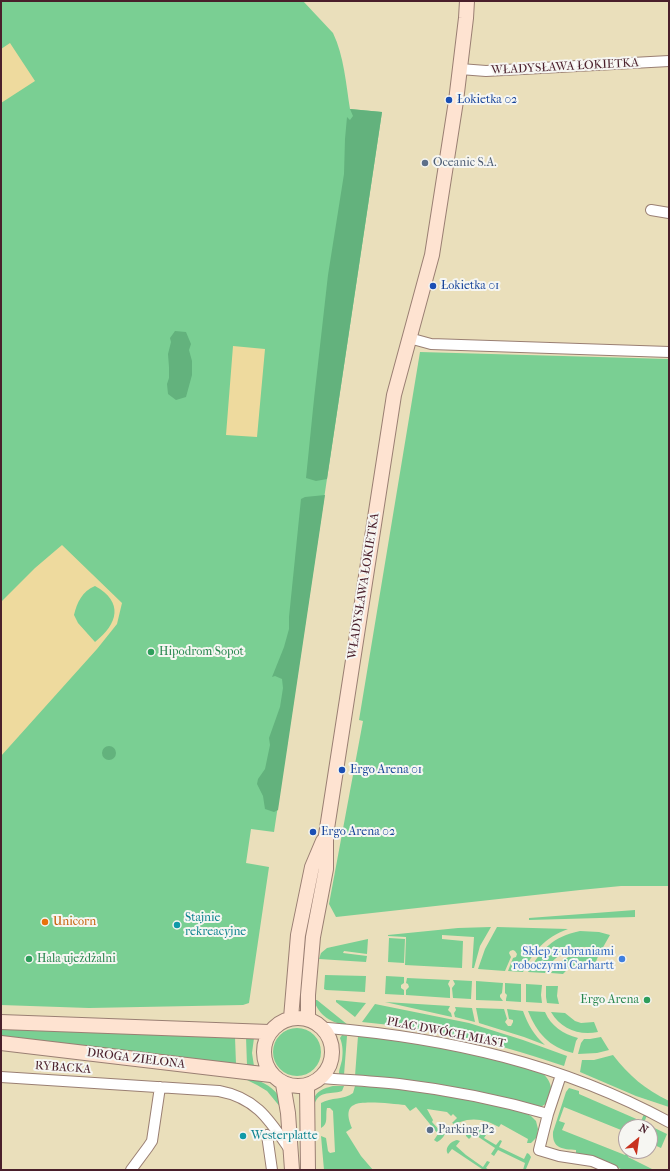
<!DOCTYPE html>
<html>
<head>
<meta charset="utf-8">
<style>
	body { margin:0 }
	#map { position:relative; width:670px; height:1171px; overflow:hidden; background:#eadfbb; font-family:"IM FELL French Canon",serif }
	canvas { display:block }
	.frame { position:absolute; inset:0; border:2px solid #4a1f2b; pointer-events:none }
	.north { position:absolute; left:618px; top:1119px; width:40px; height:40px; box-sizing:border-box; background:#f6f6f2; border:1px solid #b1a0a2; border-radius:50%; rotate:29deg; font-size:11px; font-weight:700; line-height:16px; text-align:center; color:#4a1f2b }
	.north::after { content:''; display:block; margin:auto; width:14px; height:18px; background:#c8321e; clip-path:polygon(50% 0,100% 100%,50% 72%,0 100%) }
</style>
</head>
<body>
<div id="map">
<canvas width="670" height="1171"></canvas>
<div class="frame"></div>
<div class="north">N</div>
</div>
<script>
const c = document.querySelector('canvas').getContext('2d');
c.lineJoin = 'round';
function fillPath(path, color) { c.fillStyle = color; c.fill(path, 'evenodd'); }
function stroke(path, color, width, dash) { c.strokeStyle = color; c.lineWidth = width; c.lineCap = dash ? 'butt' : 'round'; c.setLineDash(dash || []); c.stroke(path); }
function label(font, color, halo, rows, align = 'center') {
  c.font = font + ' "IM FELL French Canon",serif'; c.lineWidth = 4; c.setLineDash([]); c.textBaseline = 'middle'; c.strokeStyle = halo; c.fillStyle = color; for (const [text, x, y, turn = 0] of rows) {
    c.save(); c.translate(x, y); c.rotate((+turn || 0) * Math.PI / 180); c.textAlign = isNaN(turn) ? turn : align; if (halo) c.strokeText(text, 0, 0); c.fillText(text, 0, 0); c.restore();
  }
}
fillPath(new Path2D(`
	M1 1H303L333 33C344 56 346 84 350 109L382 112 274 832 251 829 246 863 269 867 249 1003 243 1005 89 1008 1 1005Z
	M420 352 669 359V886H621L580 890 336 917 329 904 363 721 359 720Z
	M635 910V917L529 920V918Z
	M491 927 480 946 474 968H472L474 937 442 935V939L463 941 462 968 405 965 406 937 388 936V935L458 928Z
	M497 927 568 929C544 938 534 951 523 972L508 971 513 958 516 957 517 954 515 951 513 950 510 951 509 953 511 957 505 971 478 969 485 949Z
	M580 931 599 932 610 935 602 949C579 943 555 951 545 973L528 972C542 949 552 937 580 931Z
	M389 938 405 939 404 963 388 962Z
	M368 939 367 954 344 951 343 953 367 956 366 962 319 959 321 953 327 948Z
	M585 952 594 953 599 954 595 964C582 962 572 964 563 974L551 973C559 961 570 954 585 952Z
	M325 975 366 976 365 992 326 990 324 989Z
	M386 976 404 977V983L401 985V988L404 990V995L385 994Z
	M407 978 450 980 448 984 450 988V998L406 995V990L409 987 408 984 406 983Z
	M453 980 472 981 471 999 453 998 452 988 455 984Z
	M476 981 503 983 502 993 500 995V997L503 1001 476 1000Z
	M505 983 521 984V1002L506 1001V999L507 995 505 993Z
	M526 984 542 985 541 995 542 1003 526 1002Z
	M546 986H558L557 996 559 1004 547 1003 546 997Z
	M314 1000H317L348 1025C332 1024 318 1015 314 1000Z
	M336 1000 366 1003 355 1017 336 1002Z
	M385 1002 450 1006 448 1010 451 1013 452 1017Z
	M375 1004 469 1023 523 1040 567 1056 564 1066C525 1053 486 1041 446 1034 418 1028 390 1025 362 1022Z
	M455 1007 472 1008 475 1022 455 1017 454 1013 456 1010Z
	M476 1008 504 1009 507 1019 505 1022 508 1026H511L513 1022V1020L509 1019 507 1009 523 1011C528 1025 534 1035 545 1045L524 1037 479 1023Z
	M528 1011 545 1012C551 1026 563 1034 578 1038L576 1041 573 1053C549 1047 537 1033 528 1011Z
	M551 1012 565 1013 575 1021 581 1023 594 1022 598 1032C579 1036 561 1029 551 1012Z
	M273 1052a24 24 0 1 1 48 0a24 24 0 1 1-48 0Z
	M1 1028 235 1037 236 1064 1 1036Z
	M342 1035 347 1036 344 1075H340L339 1073C339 1069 341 1065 342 1060 343 1053 343 1045 340 1038Z
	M358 1036 419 1043 493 1058 540 1072C554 1079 556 1102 540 1107L474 1091 446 1086 355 1076Z
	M246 1037 254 1038 252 1053 254 1066 253 1067 247 1065Z
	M601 1037 609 1050 597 1053 578 1054 581 1043 584 1039H590Z
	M613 1055C629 1076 645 1089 669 1101V1107L636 1096 580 1072 582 1060H594Z
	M247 1078C259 1080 271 1085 278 1095 280 1098 280 1104 281 1108L267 1091 257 1085 247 1080Z
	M333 1086H344L342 1091C329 1095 318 1090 314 1106 312 1093 321 1089 333 1086Z
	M355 1086 394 1088 453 1096 507 1108 525 1113 531 1116 536 1121 538 1129 537 1137 531 1143H527L528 1139 501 1124 499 1127C489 1121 478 1118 467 1120 462 1121 458 1123 454 1124L452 1123 457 1118 453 1114 451 1116 447 1112 427 1109 433 1120 432 1122 441 1132 446 1129C446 1134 442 1140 437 1142L434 1140 438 1134 416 1107 410 1111 405 1105C394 1104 362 1100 354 1105 345 1109 349 1121 352 1128L346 1132 361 1156 373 1170H324L321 1136 326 1138 328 1151 330 1153 335 1152 333 1111 330 1108H327C325 1116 329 1124 321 1128V1103C331 1097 344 1100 353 1093Z
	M569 1088 579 1091V1094L641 1121 644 1114 647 1115 644 1123 667 1134 661 1148 650 1143V1127H626V1132L564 1107 559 1121 565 1123 562 1130 625 1155 627 1151H630L628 1157 654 1170H623L594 1157 576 1154V1150C563 1149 552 1149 553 1132L566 1092Z
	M472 1129 484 1130 488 1132 484 1138 496 1145 500 1140 502 1141 499 1147 524 1159 527 1153 529 1154 531 1157 526 1169 523 1170 525 1163 498 1150 494 1156 491 1154 495 1148 474 1134 469 1139 466 1136V1133L467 1131Z
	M457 1140 460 1141 456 1146 466 1155 483 1167 487 1161 490 1162 486 1168 489 1170H482V1169L452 1149 448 1154C444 1148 451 1141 457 1140Z`), '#7acf93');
fillPath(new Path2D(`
	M350 109 382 112 327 479 316 481 306 478 314 399 328 275 344 174 345 139 347 117 350 120 353 116Z
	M175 331 186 332 191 344 189 350 192 361V375L186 397 176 400 168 394 167 384 169 378V367L168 354 171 342 170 338Z
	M325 495 278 810 274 812 265 809 263 796 257 784 258 779 265 769 270 745 269 738 280 707 283 688 282 679 275 676 272 677 284 647 289 629V617L301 499 305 497Z
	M102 753a7 7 0 1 1 14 0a7 7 0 1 1-14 0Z`), '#63b27d');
fillPath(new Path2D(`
	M10 43 35 81 1 103V49Z
	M233 346 265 349 257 437 226 435Z
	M62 545 122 603 117 624 97 649 1 756V602L35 568ZM95 586C124 602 118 624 95 642L78 623 74 615C77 603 82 591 95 586Z`), '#eeda9e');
const street = new Path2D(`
	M460 69 486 71 669 61
	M651 210 669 213
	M409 338 431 344 669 352
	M323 1029 328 1028C448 1038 563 1064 669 1122
	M561 1075 548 1114 539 1150 559 1156 592 1161 613 1170
	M1 1077 219 1091C257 1098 270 1121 290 1150
	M320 1078C347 1080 373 1081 399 1084 449 1090 500 1100 548 1114
	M267 1135 272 1170
	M131 1170 148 1147 152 1141 160 1087`);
const secondary = new Path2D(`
	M264 1052a34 34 0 1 1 68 0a34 34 0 1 1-68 0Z
	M291 1018 298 935 312 867 323 841
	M308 1019V995L313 937 326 869V835L394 395 432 255 456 101 466 18 467 1
	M1 1022 269 1032
	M1 1043 271 1075
	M283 1084 288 1113 292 1170
	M307 1086 308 1170`);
stroke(street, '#9a7f73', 12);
stroke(secondary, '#9a7f73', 16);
stroke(street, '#fff', 10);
stroke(secondary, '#fee3d1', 14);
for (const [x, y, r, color] of [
	[449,100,4,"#1a4fb4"],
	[425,163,4,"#5c6f8a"],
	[433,286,4,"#1a4fb4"],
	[151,652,4,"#2e9e5b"],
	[342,770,4,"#1a4fb4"],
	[313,832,4,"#1a4fb4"],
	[45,922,4,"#e8710a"],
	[177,925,4,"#0f9aa8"],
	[29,959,4,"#2e9e5b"],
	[622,959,4,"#3f7fe0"],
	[647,1000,4,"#2e9e5b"],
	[430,1130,4,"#5c6f8a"],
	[243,1136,4,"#0f9aa8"]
]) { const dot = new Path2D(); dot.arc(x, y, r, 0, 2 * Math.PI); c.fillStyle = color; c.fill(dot); stroke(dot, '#f6f6f2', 1.5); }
label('12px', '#4a1f2b', '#f6f6f2', [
	["WŁADYSŁAWA ŁOKIETKA",565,67,-3],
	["WŁADYSŁAWA ŁOKIETKA",364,586,-81],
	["PLAC DWÓCH MIAST",446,1033,11],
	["DROGA ZIELONA",136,1059,7],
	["RYBACKA",63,1068,4]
]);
label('12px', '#164399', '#f6f6f2', [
	["Łokietka 02",457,100],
	["Łokietka 01",441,286],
	["Ergo Arena 01",350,770],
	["Ergo Arena 02",321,832]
], 'left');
label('12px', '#4e5e75', '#f6f6f2', [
	["Oceanic S.A.",433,163],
	["Parking P2",438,1130]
], 'left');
label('12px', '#27864d', '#f6f6f2', [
	["Hipodrom Sopot",159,652],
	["Hala ujeżdżalni",37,959],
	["Ergo Arena",639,1000,"right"]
], 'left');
label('12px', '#0d838f', '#f6f6f2', [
	["Stajnie",185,918],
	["rekreacyjne",185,932],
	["Westerplatte",251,1136]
], 'left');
label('12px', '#c56008', '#f6f6f2', [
	["Unicorn",53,922]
], 'left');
label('12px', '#366cbe', '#f6f6f2', [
	["Sklep z ubraniami",614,952],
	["roboczymi Carhartt",614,966]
], 'right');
</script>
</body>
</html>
